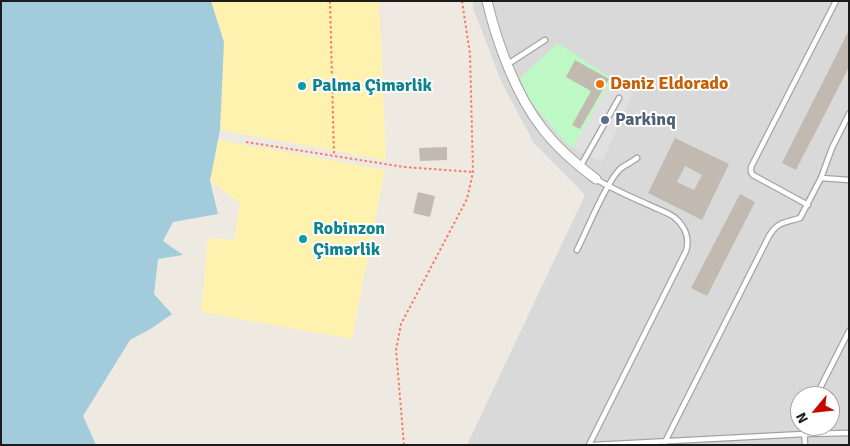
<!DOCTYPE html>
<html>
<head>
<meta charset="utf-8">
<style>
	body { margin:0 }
	#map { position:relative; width:850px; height:446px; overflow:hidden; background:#eeeae2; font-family:Signika,sans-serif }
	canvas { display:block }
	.frame { position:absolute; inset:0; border:2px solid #1c1c1c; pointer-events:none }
	.north { position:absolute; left:790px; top:386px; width:50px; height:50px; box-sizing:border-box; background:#fff; border:1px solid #a4a4a4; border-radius:50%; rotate:242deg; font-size:14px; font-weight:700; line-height:20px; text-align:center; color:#1c1c1c }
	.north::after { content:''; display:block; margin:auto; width:18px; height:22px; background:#c80901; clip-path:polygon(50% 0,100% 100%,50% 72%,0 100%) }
</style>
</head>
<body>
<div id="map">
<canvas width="850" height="446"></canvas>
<div class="frame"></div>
<div class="north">N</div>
</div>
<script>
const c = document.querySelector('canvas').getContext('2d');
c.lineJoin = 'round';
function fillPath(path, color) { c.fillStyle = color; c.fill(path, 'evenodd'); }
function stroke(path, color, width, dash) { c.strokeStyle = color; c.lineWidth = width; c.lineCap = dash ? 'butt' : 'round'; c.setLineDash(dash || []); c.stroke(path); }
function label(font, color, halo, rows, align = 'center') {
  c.font = font + ' Signika,sans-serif'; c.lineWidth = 4; c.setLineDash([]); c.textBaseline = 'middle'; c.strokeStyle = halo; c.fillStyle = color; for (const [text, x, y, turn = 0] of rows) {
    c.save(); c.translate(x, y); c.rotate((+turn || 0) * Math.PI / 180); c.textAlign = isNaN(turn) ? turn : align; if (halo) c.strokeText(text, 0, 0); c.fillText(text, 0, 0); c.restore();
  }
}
fillPath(new Path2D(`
	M473 1H849V445H467L585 195 534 143 502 83 473 8ZM800 396H830V426H800Z`), '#dad9d9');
fillPath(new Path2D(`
	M211 1H379L386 160 220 130 224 42Z
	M218 140 385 170 352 339 201 312 208 238 234 240 240 203 210 181Z`), '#fff2af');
fillPath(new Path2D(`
	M558 43 612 79 573 148 566 143 530 101 520 78Z`), '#bef9c5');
fillPath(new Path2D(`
	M612 79 633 93 602 162 573 148Z`), '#e0e0e0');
fillPath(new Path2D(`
	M1 1H211L224 42 220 130 210 181 218 214 173 222 163 241 183 255 158 259 154 294 172 314 152 328 130 340 83 416 96 445H1Z`), '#a2ccdc');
fillPath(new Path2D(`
	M849 30V67L796 170 782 163Z
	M575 60 609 79 580 129 572 125 591 91 566 77Z
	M675 138 729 164 702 220 648 193ZM685 166 702 175 694 190 677 182Z
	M447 147V160L420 161 419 148Z
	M418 192 435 196 430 217 413 213Z
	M740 194 755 202 707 296 691 288Z`), '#c2bab1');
const service = new Path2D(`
	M508 64 545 40
	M580 167 619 98
	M821 178 849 180
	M808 205 753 175 751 172V167L836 1
	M577 250C587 230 606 183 620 169 625 165 632 162 637 158
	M816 396 849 331
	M804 426 805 445
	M665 442 769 236C778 221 785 223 800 218L821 178 832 148 849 114
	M589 445 686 251C690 238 685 226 674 217 667 212 657 209 649 205 631 197 612 189 596 179
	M594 445 804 434 849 433`);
const minor = new Path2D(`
	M487 1C497 43 516 95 542 128 557 148 576 164 596 179`);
stroke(service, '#a3a3a3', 7);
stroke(minor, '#a3a3a3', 11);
stroke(new Path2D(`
	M330 1 334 156
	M246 142 404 167 473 172
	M404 445 396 350 401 324 467 199 473 172 470 54 462 1`), '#f97c67', 2, [2.5, 2.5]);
stroke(service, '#fff', 4.5);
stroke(minor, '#fff', 9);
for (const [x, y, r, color] of [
	[600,84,5,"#e8710a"],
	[302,86,5,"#0f9aa8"],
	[605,120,5,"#5c6f8a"],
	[303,239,5,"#0f9aa8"]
]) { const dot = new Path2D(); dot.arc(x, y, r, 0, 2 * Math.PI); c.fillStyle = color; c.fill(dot); stroke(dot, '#fff', 2); }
label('bold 18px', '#c56008', '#fff', [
	["Dəniz Eldorado",610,84]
], 'left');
label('bold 18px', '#0d838f', '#fff', [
	["Palma Çimərlik",312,86],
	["Robinzon",313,229],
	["Çimərlik",313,250]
], 'left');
label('bold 18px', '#4e5e75', '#fff', [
	["Parkinq",615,120]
], 'left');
</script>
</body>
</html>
